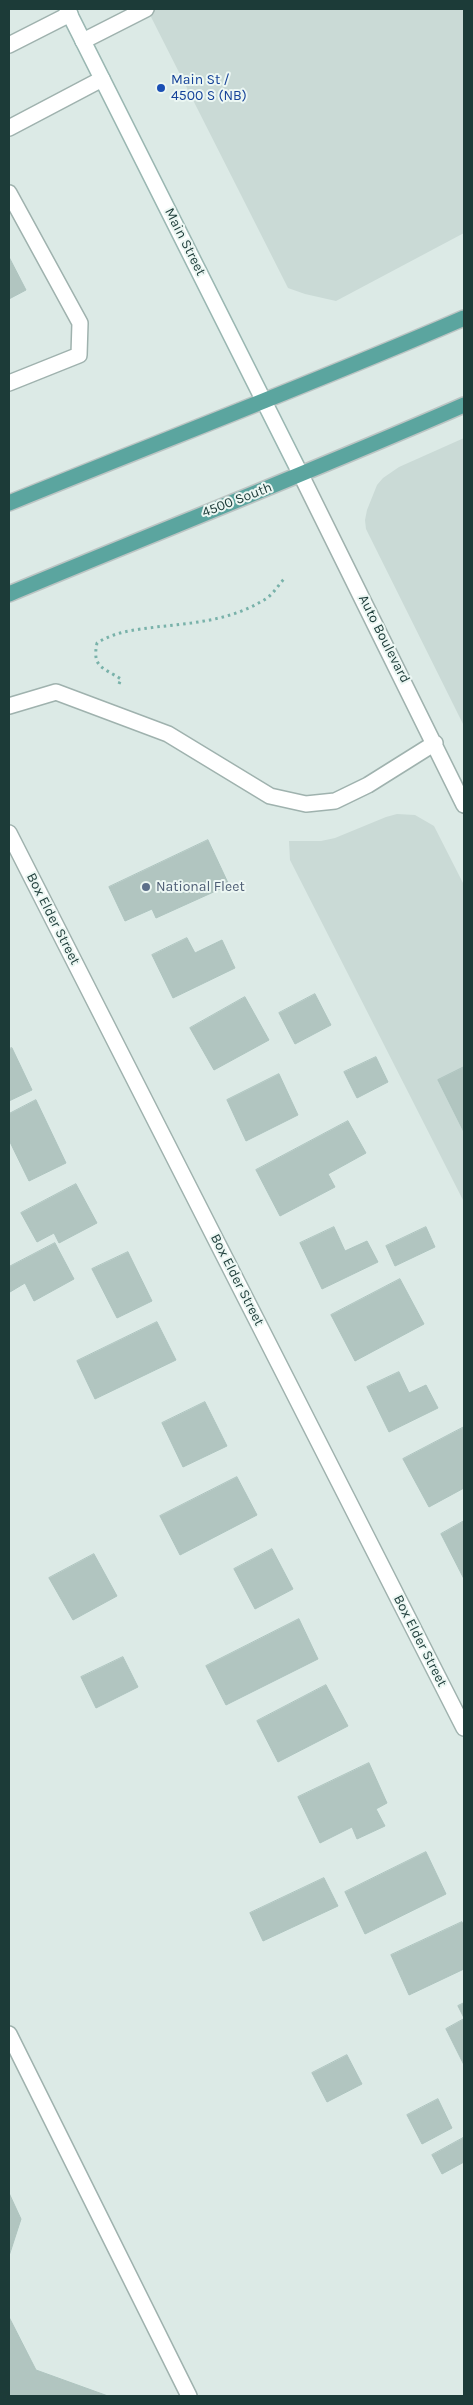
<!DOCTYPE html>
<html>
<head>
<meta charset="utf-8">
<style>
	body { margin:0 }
	#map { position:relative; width:473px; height:2405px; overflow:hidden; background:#dceae6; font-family:Karla,sans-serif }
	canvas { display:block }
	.frame { position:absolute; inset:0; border:10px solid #1c3b38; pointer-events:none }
</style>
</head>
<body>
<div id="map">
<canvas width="473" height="2405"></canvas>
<div class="frame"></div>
</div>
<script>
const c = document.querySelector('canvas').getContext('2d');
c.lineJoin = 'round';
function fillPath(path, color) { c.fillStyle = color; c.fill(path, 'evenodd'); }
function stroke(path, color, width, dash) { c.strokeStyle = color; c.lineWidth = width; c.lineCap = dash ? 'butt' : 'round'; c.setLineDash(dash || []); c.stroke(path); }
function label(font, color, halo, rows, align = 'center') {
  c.font = font + ' Karla,sans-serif'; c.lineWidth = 4; c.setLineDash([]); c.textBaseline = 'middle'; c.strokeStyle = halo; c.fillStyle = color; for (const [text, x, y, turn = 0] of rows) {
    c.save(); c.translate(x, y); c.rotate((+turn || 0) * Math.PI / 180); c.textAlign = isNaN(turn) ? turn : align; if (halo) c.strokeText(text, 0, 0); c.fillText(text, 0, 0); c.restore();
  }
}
fillPath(new Path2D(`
	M147 9H464V233L336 301 305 294 288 288Z
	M464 438V726L366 529 365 520 367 510 377 485 383 478 399 467Z
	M397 814 415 815 434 826 464 885V1202L290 860 289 841H321L335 838 386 817Z`), '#cadad6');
const building = new Path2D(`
	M9 257 26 290 9 299Z
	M208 840 229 885 156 918 152 909 125 921 109 887Z
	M187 938 195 953 222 940 235 968 173 998 152 955Z
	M315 994 331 1025 295 1044 279 1013Z
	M245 997 269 1040 214 1070 190 1028Z
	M12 1048 32 1090 9 1101V1049Z
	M376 1057 388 1082 357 1098 344 1072Z
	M464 1067V1132L438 1080Z
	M279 1074 298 1115 246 1141 227 1100Z
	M36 1100 66 1163 29 1181 9 1140V1114Z
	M348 1121 366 1153 328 1174 335 1187 280 1216 256 1170Z
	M76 1184 97 1223 59 1243 54 1233 37 1242 21 1213Z
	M334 1227 345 1251 367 1241 378 1262 322 1289 300 1243Z
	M426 1227 435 1247 395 1266 386 1246Z
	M55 1243 74 1279 34 1301 25 1283 10 1292 9 1267Z
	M128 1252 152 1301 117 1318 92 1269Z
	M400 1279 424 1324 355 1361 331 1315Z
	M157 1322 176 1360 95 1399 77 1361Z
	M399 1372 409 1393 426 1385 438 1408 389 1432 367 1387Z
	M205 1402 227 1446 183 1467 162 1423Z
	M464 1427V1488L429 1507 403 1459Z
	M237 1477 257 1515 180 1555 160 1516Z
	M464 1521V1579L441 1534Z
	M272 1549 293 1589 255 1609 234 1569Z
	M94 1554 117 1596 73 1620 49 1578Z
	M299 1619 318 1659 226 1705 206 1666Z
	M123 1657 138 1687 96 1708 81 1677Z
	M326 1685 348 1726 278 1762 257 1721Z
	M369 1763 387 1803 376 1809 385 1826 357 1839 352 1827 320 1843 298 1797Z
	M426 1852 446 1894 365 1934 345 1892Z
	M324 1878 338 1906 263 1941 250 1913Z
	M462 1922 464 1928V1969L409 1995 391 1955Z
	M464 2003V2018L458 2006Z
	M464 2019V2065L446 2029Z
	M347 2055 362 2084 327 2102 312 2073Z
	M438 2099 452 2128 422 2144 407 2115Z
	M463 2138 464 2162 442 2174 432 2155Z
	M9 2193 21 2219 9 2256Z
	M9 2317 36 2370 108 2396H9Z`);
fillPath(building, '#b1c5c0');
stroke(building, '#aec4bf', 1);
const lane = new Path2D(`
	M83 41 146 9
	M9 45 70 14
	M9 128 102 79
	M9 193 80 323 79 355 9 383
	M9 2034 189 2396`);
const street = new Path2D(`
	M301 475 464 805
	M9 706 56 692 168 734 270 796 306 804 335 801 368 785 435 743
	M9 833 464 1728`);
const secondary = new Path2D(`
	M67 9 301 475`);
const primary = new Path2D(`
	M9 503C161 441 314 383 464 318
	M9 594C160 531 313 471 464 405`);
stroke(lane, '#9fb2ae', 18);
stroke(street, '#9fb2ae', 18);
stroke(secondary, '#9ab7b2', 18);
stroke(primary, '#bbc4c3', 18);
stroke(new Path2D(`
	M119 684 121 679C102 667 92 667 97 643 116 631 135 630 156 627 194 623 234 620 267 598 274 593 279 584 285 578`), '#79b2aa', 3, [2.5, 4]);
stroke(lane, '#fff', 15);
stroke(street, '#fff', 15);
stroke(secondary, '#fff', 15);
stroke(primary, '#5ba59f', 15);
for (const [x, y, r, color] of [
	[161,88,5,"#1a4fb4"],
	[146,887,5,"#5c6f8a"]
]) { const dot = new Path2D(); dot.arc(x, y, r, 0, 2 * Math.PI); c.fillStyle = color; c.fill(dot); stroke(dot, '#ecf7f3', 2); }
label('14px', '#164399', '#ecf7f3', [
	["Main St /",171,80],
	["4500 S (NB)",171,96]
], 'left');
label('14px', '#1c3b38', '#ecf7f3', [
	["Main Street",185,242,63],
	["4500 South",237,500,-21],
	["Auto Boulevard",384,639,63],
	["Box Elder Street",53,919,63],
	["Box Elder Street",237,1280,63],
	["Box Elder Street",420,1641,63]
]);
label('14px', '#4e5e75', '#ecf7f3', [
	["National Fleet",156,887]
], 'left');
</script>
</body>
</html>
